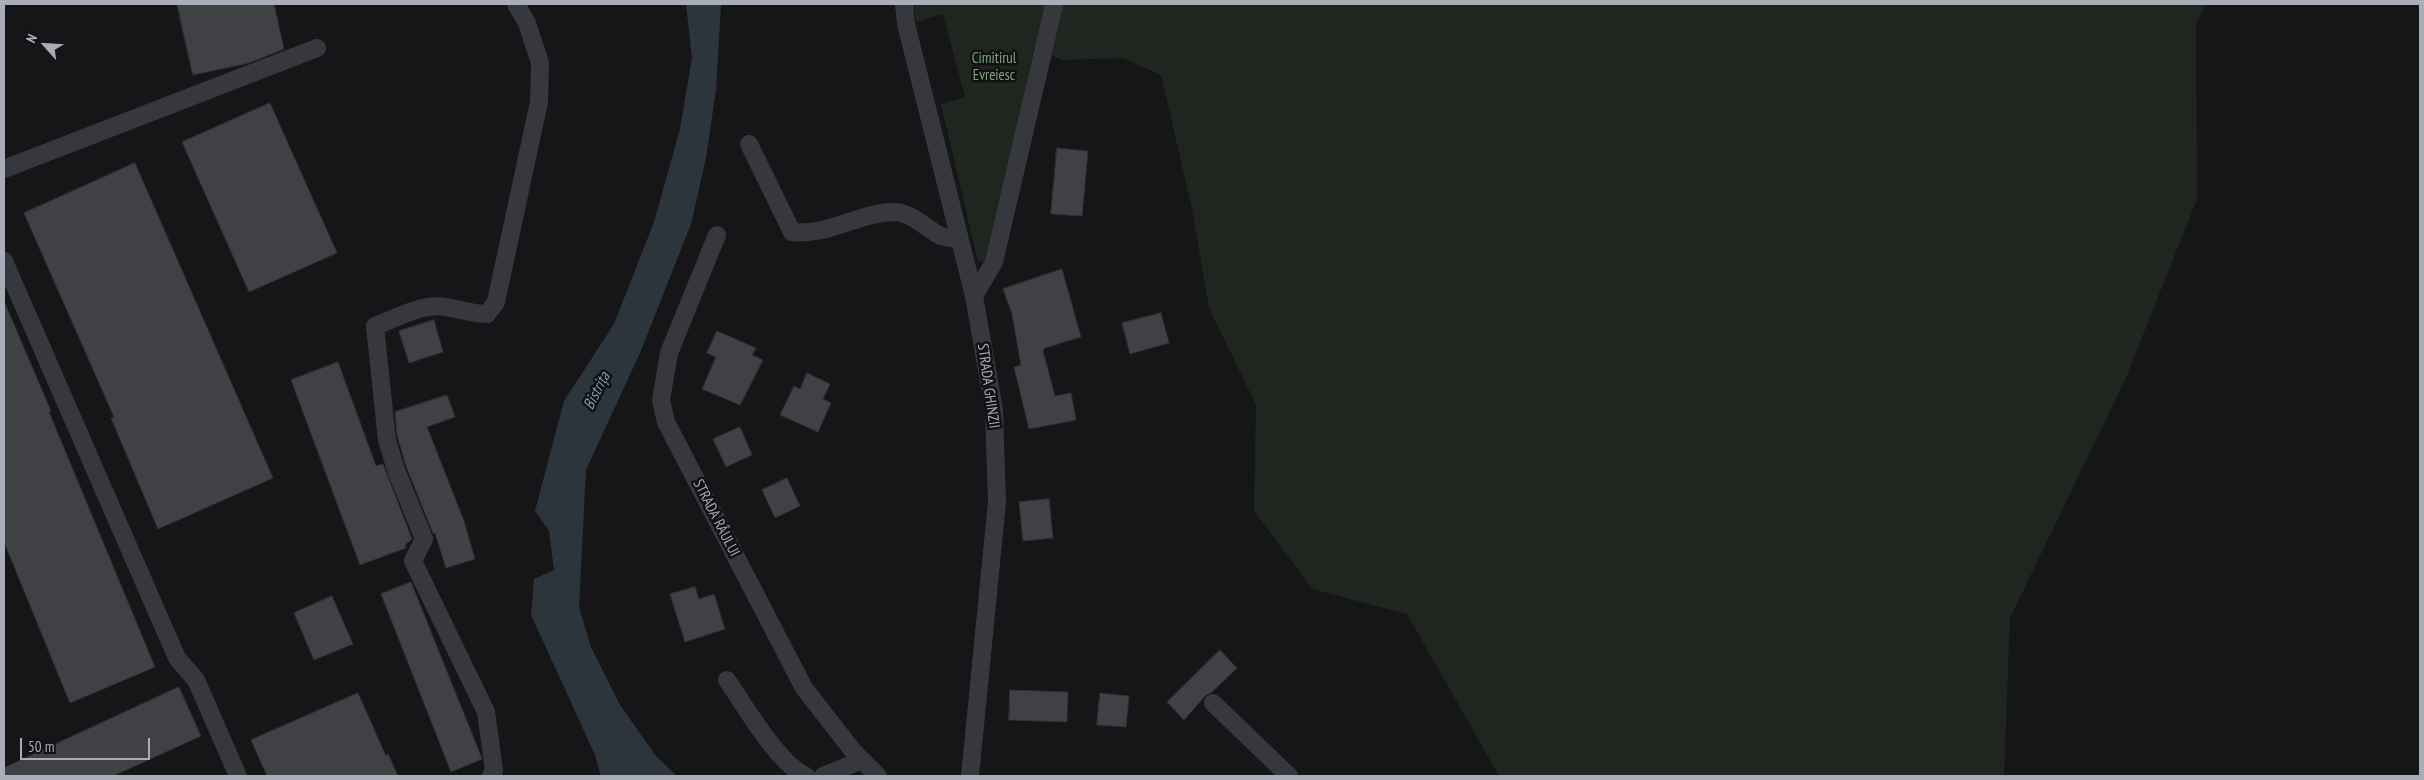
<!DOCTYPE html>
<html>
<head>
<meta charset="utf-8">
<style>
	body { margin:0 }
	#map { position:relative; width:2424px; height:780px; overflow:hidden; background:#161618; font-family:"PT Sans Narrow",sans-serif }
	canvas { display:block }
	.frame { position:absolute; inset:0; border:5px solid #a8adb8; pointer-events:none }
	.north { position:absolute; left:20px; top:20px; width:50px; height:50px; -webkit-text-stroke:4px #111113; paint-order:stroke; rotate:296deg; font-size:14px; font-weight:700; line-height:20px; text-align:center; color:#a8adb8 }
	.north::after { content:''; display:block; margin:auto; width:18px; height:22px; background:#a8adb8; clip-path:polygon(50% 0,100% 100%,50% 72%,0 100%) }
	.scale { position:absolute; left:20px; top:738px; width:130px; height:22px; box-sizing:border-box; border:2px solid #a8adb8; border-top:0; padding-left:6px; font-size:15px; line-height:18px; white-space:nowrap; color:#a8adb8; -webkit-text-stroke:4px #111113; paint-order:stroke }
</style>
</head>
<body>
<div id="map">
<canvas width="2424" height="780"></canvas>
<div class="frame"></div>
<div class="north">N</div>
<div class="scale">50 m</div>
</div>
<script>
const c = document.querySelector('canvas').getContext('2d');
c.lineJoin = 'round';
function fillPath(path, color) { c.fillStyle = color; c.fill(path, 'evenodd'); }
function stroke(path, color, width, dash) { c.strokeStyle = color; c.lineWidth = width; c.lineCap = dash ? 'butt' : 'round'; c.setLineDash(dash || []); c.stroke(path); }
function label(font, color, halo, rows, align = 'center') {
  c.font = font + ' "PT Sans Narrow",sans-serif'; c.lineWidth = 5; c.setLineDash([]); c.textBaseline = 'middle'; c.strokeStyle = halo; c.fillStyle = color; for (const [text, x, y, turn = 0] of rows) {
    c.save(); c.translate(x, y); c.rotate((+turn || 0) * Math.PI / 180); c.textAlign = isNaN(turn) ? turn : align; if (halo) c.strokeText(text, 0, 0); c.fillText(text, 0, 0); c.restore();
  }
}
fillPath(new Path2D(`
	M914 4H2206L2196 24 2197 199 2125 380 2010 618 2004 776H1499L1407 614 1312 589 1254 511 1256 405 1209 308 1192 209 1161 75 1123 58 1062 60 1034 48 988 260 978 262 941 104 965 97 943 14 916 22Z`), '#1e261f');
fillPath(new Path2D(`
	M686 4H721L716 90 706 158 691 224 640 353 586 470 579 607 591 647 620 705 656 756 677 776H601L595 755 531 615 534 579 554 570 549 531 535 511 564 401 614 324 654 222 680 129 692 58Z`), '#2c353c');
const building = new Path2D(`
	M177 4H274L284 49 249 63 193 75Z
	M270 103 337 253 249 292 182 142Z
	M1057 148 1088 151 1082 216 1051 214Z
	M135 163 273 478 158 529 111 418 114 417 24 213Z
	M1062 269 1081 337 1045 348 1043 351 1055 396 1071 393 1076 420 1029 429 1014 367 1021 365 1012 314 1003 289Z
	M4 301 51 411 49 412 155 667 70 703 4 542Z
	M1161 313 1169 343 1130 354 1122 323Z
	M434 320 443 352 409 363 399 331Z
	M717 331 756 348 752 355 763 360 740 405 702 389 716 357 707 353Z
	M338 362 376 466 383 464 412 539 405 545 406 548 360 565 291 380Z
	M807 373 830 384 823 399 831 403 818 432 780 415 794 386 800 389Z
	M447 395 455 417 427 427 464 521 475 559 446 568 435 533H433L406 466 397 435 395 412Z
	M740 427 752 455 726 467 713 439Z
	M787 478 800 506 775 518 762 490Z
	M1049 499 1053 538 1023 541 1019 502Z
	M411 582 481 756 482 759 451 772 381 594Z
	M695 587 699 599 714 594 725 629 685 642 670 594Z
	M332 596 353 644 314 660 294 613Z
	M1220 650 1237 668 1211 693 1206 695 1184 720 1167 702Z
	M179 687 201 736 113 776H4V768Z
	M1010 690 1068 692 1067 722 1009 720Z
	M358 693 386 756 388 754 398 776H267L251 740Z
	M1100 693 1129 696 1126 727 1097 725Z`);
fillPath(building, '#404145');
stroke(building, '#303034', 1);
stroke(new Path2D(`
	M904 4 906 24 974 296 994 410 997 502 970 776
	M749 144 792 232C828 236 858 213 893 212 912 212 925 228 941 236 946 238 954 238 960 239
	M4 169 317 48
	M717 235 669 353 661 400 666 422 804 688 853 751 878 776
	M4 261 177 658 196 680 238 776
	M974 296 994 262 1054 5
	M727 680C745 706 778 764 806 776
	M1213 703 1289 776
	M491 776 494 770 486 712 413 561 424 539 396 470 387 440 375 326C397 318 422 303 445 307 460 309 472 314 487 314L496 302 539 102 540 63 527 23 516 4
	M823 776 862 760`), '#37383d', 18);
label('15px', '#7fa381', '#111113', [
	["Cimitirul",994,59],
	["Evreiesc",994,76]
]);
label('15px', '#a8adb8', '#111113', [
	["STRADA GHINZII",988,386,82],
	["STRADA RÂULUI",716,518,63]
]);
label('italic 16px', '#7f9bb3', '#111113', [
	["Bistrița",597,391,-63]
]);
</script>
</body>
</html>
